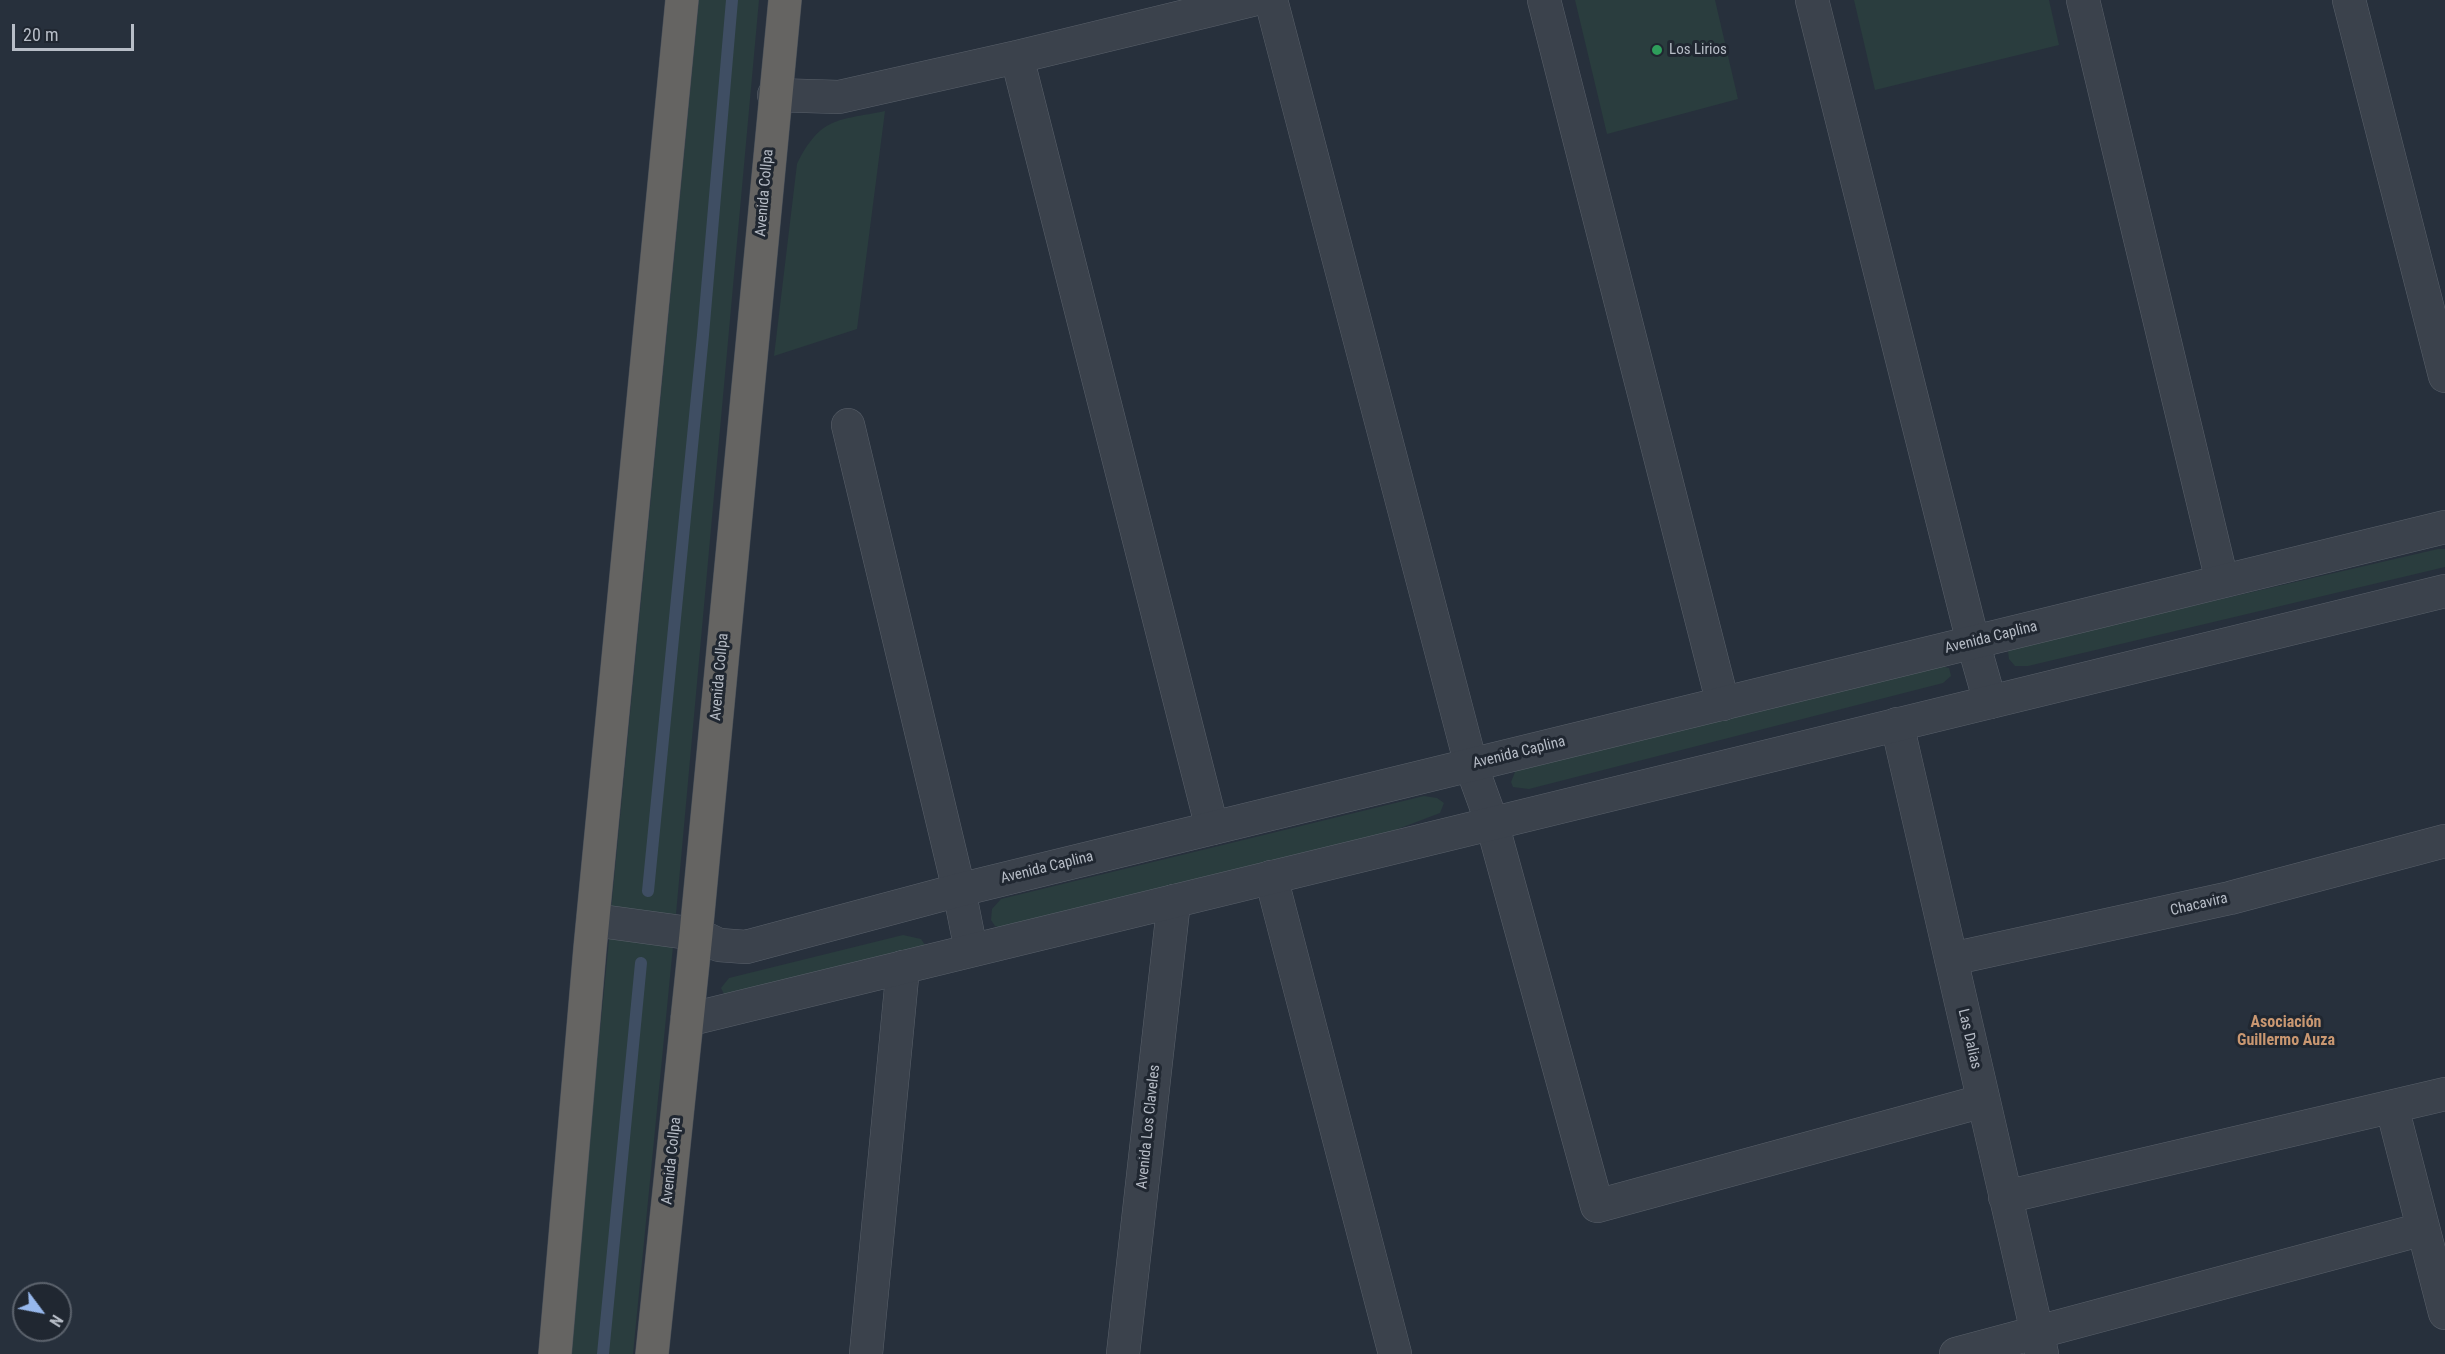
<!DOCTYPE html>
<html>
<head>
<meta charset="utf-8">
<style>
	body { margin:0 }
	#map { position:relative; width:2445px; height:1354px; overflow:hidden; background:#27303c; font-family:"Roboto Condensed",sans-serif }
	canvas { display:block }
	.north { position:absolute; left:12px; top:1282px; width:60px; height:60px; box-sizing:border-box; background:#202731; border:2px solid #5c636d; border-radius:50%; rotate:122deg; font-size:16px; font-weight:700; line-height:24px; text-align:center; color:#b7bdc7 }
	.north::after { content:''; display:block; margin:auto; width:21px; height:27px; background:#97b8ec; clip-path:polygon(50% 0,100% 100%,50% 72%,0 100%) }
	.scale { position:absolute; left:12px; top:24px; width:122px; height:27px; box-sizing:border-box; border:3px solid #b7bdc7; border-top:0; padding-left:8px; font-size:18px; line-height:21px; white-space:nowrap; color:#b7bdc7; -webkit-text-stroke:4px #202731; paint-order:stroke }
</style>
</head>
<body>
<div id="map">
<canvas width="2445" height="1354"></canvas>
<div class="north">N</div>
<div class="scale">20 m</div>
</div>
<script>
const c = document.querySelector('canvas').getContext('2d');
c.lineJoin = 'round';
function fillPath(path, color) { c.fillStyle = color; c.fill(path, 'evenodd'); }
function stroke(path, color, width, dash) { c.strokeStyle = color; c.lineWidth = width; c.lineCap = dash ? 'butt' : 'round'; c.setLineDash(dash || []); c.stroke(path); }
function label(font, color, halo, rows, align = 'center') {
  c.font = font + ' "Roboto Condensed",sans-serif'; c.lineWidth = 6; c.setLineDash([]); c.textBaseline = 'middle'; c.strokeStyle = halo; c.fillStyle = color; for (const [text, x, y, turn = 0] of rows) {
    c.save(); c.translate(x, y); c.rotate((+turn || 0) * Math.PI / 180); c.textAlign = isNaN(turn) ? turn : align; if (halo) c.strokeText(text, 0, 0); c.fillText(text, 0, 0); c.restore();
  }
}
fillPath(new Path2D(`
	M699 0H759L676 914 611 911Z
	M1575 0H1715L1738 99 1607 134Z
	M1854 0H2049L2059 45 1875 90Z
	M885 111 857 329 774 356 797 164C821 116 837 121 885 111Z
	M2438 549H2445V567L2028 666H2015L2009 659 2008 651 2019 646Z
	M1930 664 1949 668 1951 676 1943 683 1529 789 1513 787 1511 782 1515 772 1521 767Z
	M1424 796 1437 798 1444 803 1440 813 1271 877 1002 929 995 926 991 920 992 909 1001 899Z
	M610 930 674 936 633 1354H568Z
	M903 935 921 939 925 945 921 951 724 994 721 988 729 978Z`), '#2a3d3e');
stroke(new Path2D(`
	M648 891 703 335 732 0
	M603 1354 641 963`), '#3f4e63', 12);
const minor = new Path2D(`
	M1271 0 1471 765 1492 823 1597 1206 1983 1101
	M1544 0 1723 704
	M1812 0 1973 642 1990 702
	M2083 0 2222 581
	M2349 0 2445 376
	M1017 57 1212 828
	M774 95 839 97 1017 57 1252 0
	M848 425 959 890 971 950
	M1897 724 2042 1354
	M1271 877 1395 1354
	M1951 959 2230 898 2445 841
	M2392 1107 2445 1313
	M2005 1197 2445 1094
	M866 1354 903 967
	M1123 1354 1174 901
	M1956 1354 2423 1229`);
const tertiary = new Path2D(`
	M593 920 696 934 719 945 746 947 959 890 2445 527
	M687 1020 2445 591`);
const trunk = new Path2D(`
	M555 1354 590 948 682 0
	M652 1354 696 934 785 0`);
stroke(minor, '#59606a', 34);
stroke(tertiary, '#59606a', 34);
stroke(trunk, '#464d57', 34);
stroke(minor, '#3b424c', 33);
stroke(tertiary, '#3b424c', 33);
stroke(trunk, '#656462', 33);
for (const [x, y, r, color] of [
	[1657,50,6,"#2e9e5b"]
]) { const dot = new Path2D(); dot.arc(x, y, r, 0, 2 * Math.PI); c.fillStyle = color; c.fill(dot); stroke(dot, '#202731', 2); }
label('15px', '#b7bdc7', '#202731', [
	["Los Lirios",1669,50]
], 'left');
label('15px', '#b7bdc7', '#202731', [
	["Avenida Collpa",765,193,-85],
	["Avenida Caplina",1991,638,-14],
	["Avenida Collpa",720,677,-85],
	["Avenida Caplina",1519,753,-14],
	["Avenida Caplina",1047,868,-14],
	["Chacavira",2199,905,-13],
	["Las Dalias",1969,1039,77],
	["Avenida Los Claveles",1149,1127,-84],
	["Avenida Collpa",672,1161,-84]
]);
label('bold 16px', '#c99771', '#202731', [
	["Asociación",2286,1023],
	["Guillermo Auza",2286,1041]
]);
</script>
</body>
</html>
